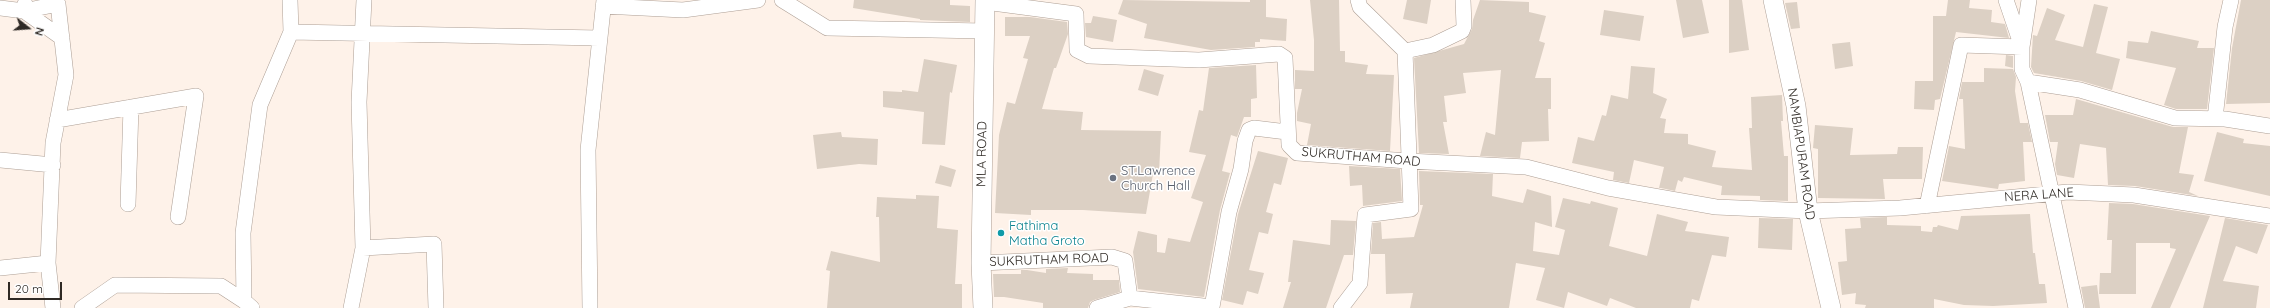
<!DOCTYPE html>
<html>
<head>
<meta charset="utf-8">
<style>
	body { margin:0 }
	#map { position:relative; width:2270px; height:308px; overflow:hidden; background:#fef2e9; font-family:Quicksand,sans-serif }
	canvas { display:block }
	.north { position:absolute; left:8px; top:8px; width:40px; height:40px; -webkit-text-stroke:3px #fff; paint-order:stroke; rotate:107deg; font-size:11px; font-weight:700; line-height:16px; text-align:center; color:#2f2a25 }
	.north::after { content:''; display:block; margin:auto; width:14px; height:18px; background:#2f2a25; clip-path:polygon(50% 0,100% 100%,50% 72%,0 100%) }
	.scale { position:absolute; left:8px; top:282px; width:54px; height:18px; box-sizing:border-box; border:2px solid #2f2a25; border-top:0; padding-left:5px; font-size:12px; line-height:14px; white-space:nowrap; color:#2f2a25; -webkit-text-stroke:3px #fff; paint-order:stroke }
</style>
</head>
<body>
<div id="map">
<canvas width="2270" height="308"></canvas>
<div class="north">N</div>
<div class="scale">20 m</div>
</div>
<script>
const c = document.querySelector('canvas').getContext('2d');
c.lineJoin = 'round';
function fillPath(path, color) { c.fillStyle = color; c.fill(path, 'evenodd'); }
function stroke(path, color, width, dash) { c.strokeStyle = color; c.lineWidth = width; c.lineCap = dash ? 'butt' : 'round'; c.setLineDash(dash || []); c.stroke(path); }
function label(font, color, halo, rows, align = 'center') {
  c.font = font + ' Quicksand,sans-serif'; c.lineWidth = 3; c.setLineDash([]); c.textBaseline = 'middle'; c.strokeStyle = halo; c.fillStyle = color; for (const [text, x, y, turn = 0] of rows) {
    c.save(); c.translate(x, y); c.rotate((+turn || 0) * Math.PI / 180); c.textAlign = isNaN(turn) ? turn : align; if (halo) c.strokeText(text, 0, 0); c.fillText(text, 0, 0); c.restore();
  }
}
fillPath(new Path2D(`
	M854 0H950V5L970 6V22L920 20V19L853 8Z
	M1123 0 1250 2V0H1266V17L1287 19 1286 41 1260 39V42H1255V47L1211 50 1144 38 1147 24 1118 14Z
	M1310 0H1339L1340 51H1345V62L1368 65 1366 74 1394 75 1390 151 1307 145 1311 124 1297 121V113L1302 89H1295V70L1314 71V40Z
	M1407 0H1431L1427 24 1403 19Z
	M1480 0 1529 2V12L1546 16 1539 41 1545 43 1535 78H1551V109H1548L1549 141 1522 142 1520 158 1480 156 1486 132 1495 135 1501 70 1463 73 1466 93 1444 96 1447 122H1443L1449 154 1419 153 1414 58 1464 44 1472 29 1473 20Z
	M1676 0H1702L1709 33 1683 38Z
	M1729 0H1742L1749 50 1729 53Z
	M1948 0H1970L1969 8 1992 10 1991 22 2005 24 2009 38 1956 32 1940 99 1935 100 1934 110 1914 109 1915 81H1933V16H1946Z
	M2241 0H2270V103L2226 104 2232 48Z
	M1797 2 1800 28 1791 29 1785 3Z
	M2094 4 2108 7 2096 53 2120 59 2112 90 2081 81 2034 73 2031 67 2033 35 2037 36 2047 8 2065 15 2055 40 2083 47Z
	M1604 10 1644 16 1640 41 1600 35Z
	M1093 16 1117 20 1113 42 1086 37 1085 23H1091Z
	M1005 17H1030L1067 22 1068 34 1056 68H1054L1042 109 1083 112 1081 130 1161 131 1159 174H1153L1146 214 1083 210H1031V215L995 213 999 135 1007 102 1015 104 1028 59 1023 58 1030 36H1005Z
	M2151 31 2199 41 2197 48H2214L2207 109H2176L2164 105 2176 68 2126 58 2128 41 2148 43Z
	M1850 42 1853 66 1835 69 1832 44Z
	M2006 55 2013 56V68L2005 66Z
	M924 59 957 65 952 93 950 92 945 145 922 144 924 112 883 107V91L902 92V90L918 92Z
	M1256 65 1257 98 1251 99V117H1244L1237 137 1231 135 1222 171 1230 173 1220 210 1204 297 1138 289 1133 252 1138 231 1157 235V252L1165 253 1168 238 1190 242 1203 202 1191 198 1206 155 1189 152 1199 110 1203 111 1209 68Z
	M1631 66 1655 68 1653 93 1667 99 1660 118 1666 119 1664 133 1688 134V144L1716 151 1712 167 1752 170 1749 128H1752L1751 97 1782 95 1783 121H1781L1784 156H1788V201L1760 200V196L1721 195 1722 186 1684 177 1682 182 1678 180 1675 191 1661 188H1659L1664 167 1634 160 1629 183 1613 180 1614 172 1572 163 1578 137 1594 141 1602 115 1606 116 1611 95 1628 99Z
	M1984 68 2013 69 2016 77 2015 91 2020 123H2028L2032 142H2023L2025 181 1999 184 1998 189 1942 181 1949 146 1965 149 1963 99H1959L1962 82H1984Z
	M1144 69 1164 75 1158 96 1138 90Z
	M2076 99 2173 127H2188L2179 173 2194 175 2189 192 2198 196 2135 186 2108 185 2106 148 2080 144 2074 178 2057 175 2055 164 2058 142H2050L2045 115H2073Z
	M1815 125 1853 128 1850 155 1897 154 1898 147H1923L1922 179H1883L1885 199 1818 198V149L1813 148Z
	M841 132 842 137 878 139 877 165 859 164 817 169 813 135Z
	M2217 132 2244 139 2243 143 2270 146V196L2204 181Z
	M1258 151 1288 158 1281 185 1274 183 1266 212 1273 214 1268 234 1259 232 1249 270 1264 273 1258 294 1247 291 1243 305 1222 300 1238 214Z
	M940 165 956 170 951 187 935 183Z
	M1349 166 1400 169 1402 201 1363 206 1362 185 1350 186Z
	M1419 171 1493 174 1492 196 1523 203 1527 189 1551 196 1552 227 1535 222 1533 251 1559 255 1565 230 1555 227 1563 198 1590 204 1591 201 1618 208 1609 246 1647 256 1657 214 1688 222 1685 231 1729 237 1726 257 1712 255 1699 301 1692 299 1690 308H1636L1610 298 1607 306 1568 292 1564 308 1536 300 1545 268 1516 263 1509 308H1410L1413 293 1386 294 1385 254H1371L1373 223 1381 222 1382 239 1414 237 1423 205H1420Z
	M916 195 939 196 937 228 958 230 955 284H962V308H827L830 271 826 270 831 251 880 262 879 217H876L877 197 916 199Z
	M2109 203 2133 204 2210 216 2170 308H2151L2176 249 2170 248V243H2136V294H2099L2100 273H2111L2112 240H2107Z
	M2030 214 2033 253H2035L2039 284H2045L2047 303 1993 306 1964 305 1934 299V308H1865L1866 305 1855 304 1856 293 1842 295 1838 262 1847 261 1845 229 1861 228 1860 218 1887 217V225L1921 226V231L1932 232 1933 227H1937L1938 225 1958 230 1961 216Z
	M1759 218 1793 219 1792 250 1758 248Z
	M2225 218 2268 225 2257 254 2236 246 2223 281 2259 286 2256 308H2203Z
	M1331 220 1356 221 1353 255H1344L1326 308H1283L1291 282H1288L1293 240 1330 245Z
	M1068 268 1067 273 1093 274V280H1119L1120 292 1094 300 1090 302 1088 308H1043V303L1004 297H994L993 274H1021V270H1027L1046 273V269Z
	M2097 285 2100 308H2085L2081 287Z`), '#dcd0c4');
const minor = new Path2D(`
	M290 0 291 32 599 38
	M364 0 359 102 363 248 434 244 436 308
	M782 0 827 28 984 31
	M2006 0 2022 47V69L2028 82 2080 90 2175 118 2225 119 2270 126
	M985 2 1076 14 1077 50 1089 56 1199 60 1279 54 1285 58 1289 145 1297 153 1408 161 1526 167 1608 188 1716 207 1808 211 1900 208 2068 192 2134 195 2270 216
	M25 4 24 11 62 38
	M603 6 683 10 758 0
	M0 8 24 11 58 4 66 75 53 143 48 263 53 308
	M1405 51 1433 45 1462 31 1464 26 1463 0
	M2028 82 2076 308
	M2215 119 2225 27 2231 0
	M57 120 196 96 178 217
	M0 160 53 165
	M128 204 131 107
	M1927 206 1961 45 2022 47 2029 0
	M981 263 1112 257 1125 261 1130 298 1212 307 1229 212 1241 169 1245 141 1249 130 1254 128 1287 132
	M0 268 48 263
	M82 308 115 285 221 286 244 301
	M252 308 244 301 243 233 260 105 291 32
	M351 308 363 248
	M590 308 588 150 604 0
	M1097 308 1130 298
	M1341 308 1360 283 1365 215 1411 209 1405 51 1360 7 1358 0`);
const tertiary = new Path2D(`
	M1773 0 1796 106 1808 211 1831 308
	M983 308 981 263 985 0`);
stroke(minor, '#ad9f95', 16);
stroke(tertiary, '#ad9f95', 20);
stroke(minor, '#fff', 15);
stroke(tertiary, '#fff', 19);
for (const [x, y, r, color] of [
	[1113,178,4,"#6b7280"],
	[1001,233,4,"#0f9aa8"]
]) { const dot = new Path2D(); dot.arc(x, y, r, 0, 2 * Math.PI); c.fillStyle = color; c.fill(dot); stroke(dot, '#fff', 1.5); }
label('13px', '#2f2a25', '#fff', [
	["MLA ROAD",982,154,-89],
	["NAMBIAPURAM ROAD",1801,154,82],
	["SUKRUTHAM ROAD",1361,157,5],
	["NERA LANE",2039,195,-4],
	["SUKRUTHAM ROAD",1049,260,-2]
]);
label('13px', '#5b616d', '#fff', [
	["ST.Lawrence",1121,171],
	["Church Hall",1121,186]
], 'left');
label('13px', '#0d838f', '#fff', [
	["Fathima",1009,226],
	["Matha Groto",1009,241]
], 'left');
</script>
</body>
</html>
